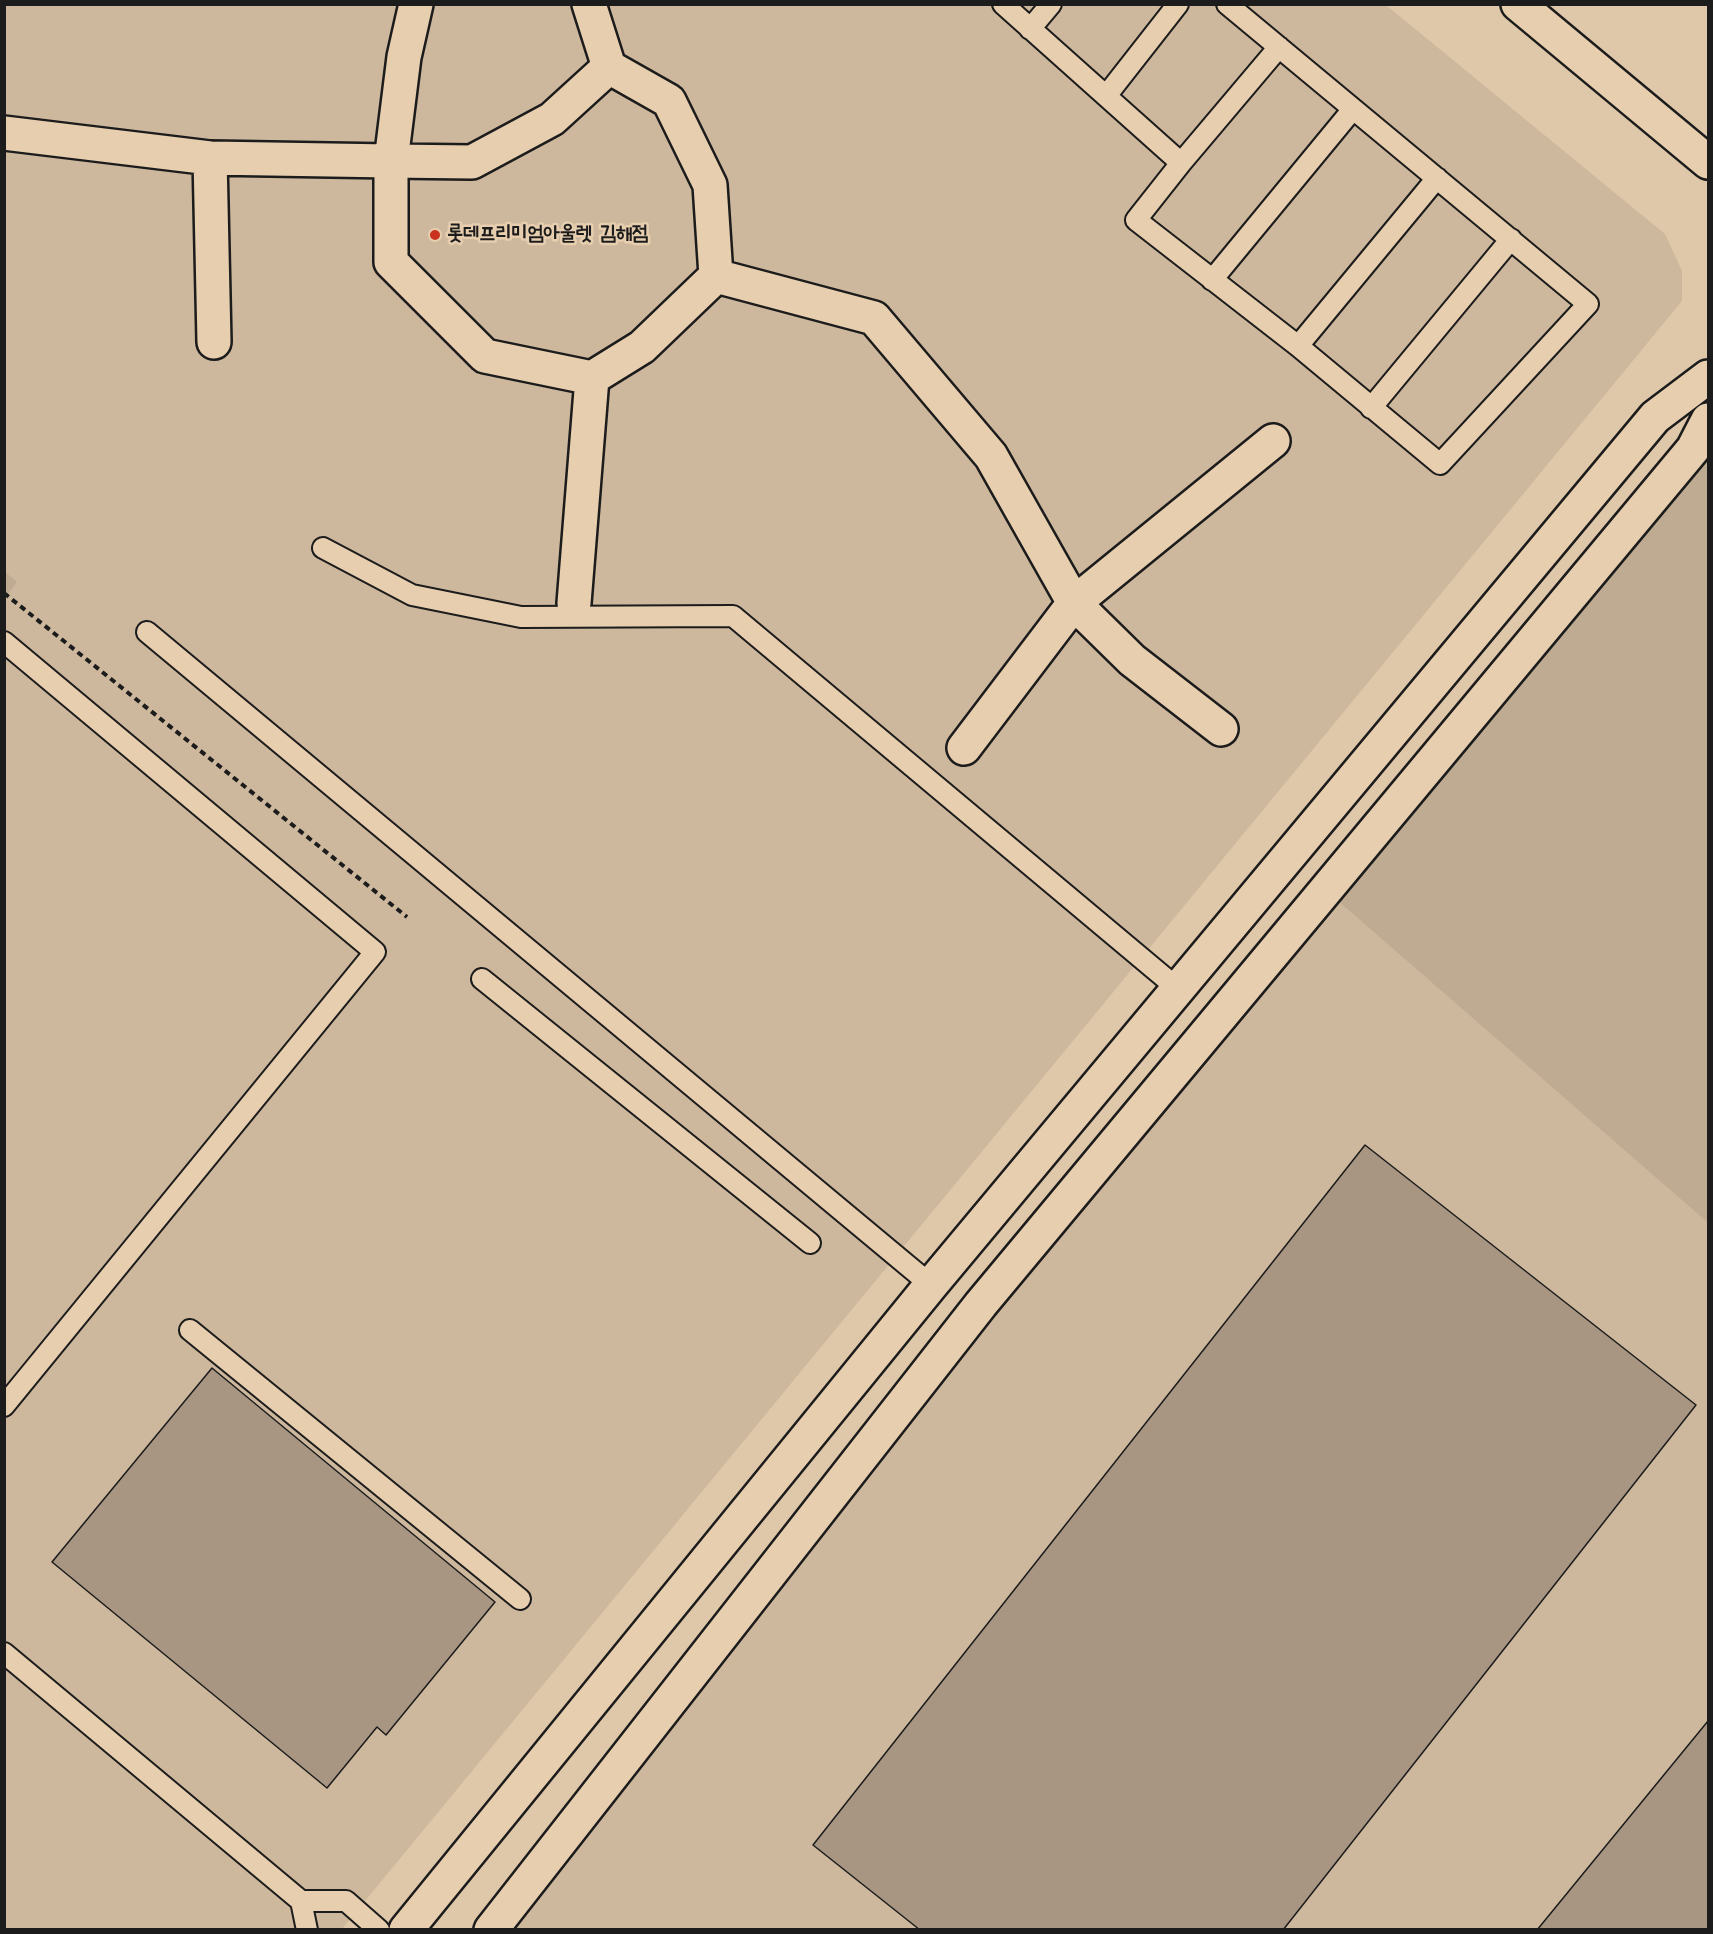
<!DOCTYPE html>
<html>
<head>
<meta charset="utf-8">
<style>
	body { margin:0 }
	#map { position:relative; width:1713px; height:1934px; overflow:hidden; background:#dfc7a9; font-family:"Architects Daughter",sans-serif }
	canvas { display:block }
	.frame { position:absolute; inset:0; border:6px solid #1c1c1c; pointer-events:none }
</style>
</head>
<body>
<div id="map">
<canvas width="1713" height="1934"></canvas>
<div class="frame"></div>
</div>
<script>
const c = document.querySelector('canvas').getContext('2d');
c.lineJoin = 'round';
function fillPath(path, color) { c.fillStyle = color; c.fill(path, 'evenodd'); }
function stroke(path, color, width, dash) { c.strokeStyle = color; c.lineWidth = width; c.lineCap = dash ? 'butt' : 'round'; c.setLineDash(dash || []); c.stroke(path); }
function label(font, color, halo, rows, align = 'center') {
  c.font = font + ' "Architects Daughter","Poor Story",sans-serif'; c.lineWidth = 5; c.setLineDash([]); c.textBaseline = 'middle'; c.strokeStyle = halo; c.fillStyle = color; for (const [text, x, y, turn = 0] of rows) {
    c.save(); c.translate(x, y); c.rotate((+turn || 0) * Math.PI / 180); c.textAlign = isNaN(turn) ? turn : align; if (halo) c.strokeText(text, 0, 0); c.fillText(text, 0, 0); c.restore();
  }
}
fillPath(new Path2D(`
	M5 5H1386L1665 234 1682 271V301L342 1929 5 1930Z
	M1338 901 1708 1223V1929L490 1930 992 1308Z`), '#ceb89d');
fillPath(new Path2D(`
	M1708 452V1223L1338 901Z
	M5 572 17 582 5 598Z`), '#bfaa92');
const building = new Path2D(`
	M1365 1145 1696 1405 1283 1930H920L813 1845Z
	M212 1368 495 1602 386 1735 377 1727 327 1788 52 1562Z
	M1708 1721V1930H1537Z`);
fillPath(building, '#a89682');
stroke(building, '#1c1c1c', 1.5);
const lane = new Path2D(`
	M1003 4 1181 163 1136 220 1298 346 1440 464 1588 304 1227 4
	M1030 29 1051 4
	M1106 96 1178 4
	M1181 163 1279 47
	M1212 280 1353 109
	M1298 346 1437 178
	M1371 408 1511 239
	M323 548 412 595 521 617 733 616 1177 988
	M147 632 931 1285
	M4 642 375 952 4 1406
	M482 979 810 1243
	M190 1330 520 1599
	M4 1653 301 1901 307 1930
	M301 1901H346L379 1930`);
const street = new Path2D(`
	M416 4 404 57 391 161 472 162 552 119 609 67 669 101 710 185 716 276
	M589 4 609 67
	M1518 4 1708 162
	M4 133 210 158 391 161V262L485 356 592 378 642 347 716 276 874 318 991 456 1074 603 1132 660 1221 729
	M210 158 214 342
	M574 603 592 378
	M964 748 1074 603 1273 441`);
const secondary = new Path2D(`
	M406 1930 931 1285 1655 417 1708 377
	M491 1930 981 1304 1693 449 1708 420`);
stroke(lane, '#1c1c1c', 24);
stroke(street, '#1c1c1c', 38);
stroke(secondary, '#1c1c1c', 38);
stroke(new Path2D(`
	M4 593 407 917`), '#1c1c1c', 4, [6, 4.5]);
stroke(lane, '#e7ceaf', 20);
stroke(street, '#e7ceaf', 33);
stroke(secondary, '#e7ceaf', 33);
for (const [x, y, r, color] of [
	[435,235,6,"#c8321e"]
]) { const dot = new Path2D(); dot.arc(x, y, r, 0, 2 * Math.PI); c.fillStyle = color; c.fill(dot); stroke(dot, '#e7ceaf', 2); }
label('bold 20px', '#1c1c1c', '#e7ceaf', [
	["롯데프리미엄아울렛 김해점",447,235]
], 'left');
</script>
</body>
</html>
